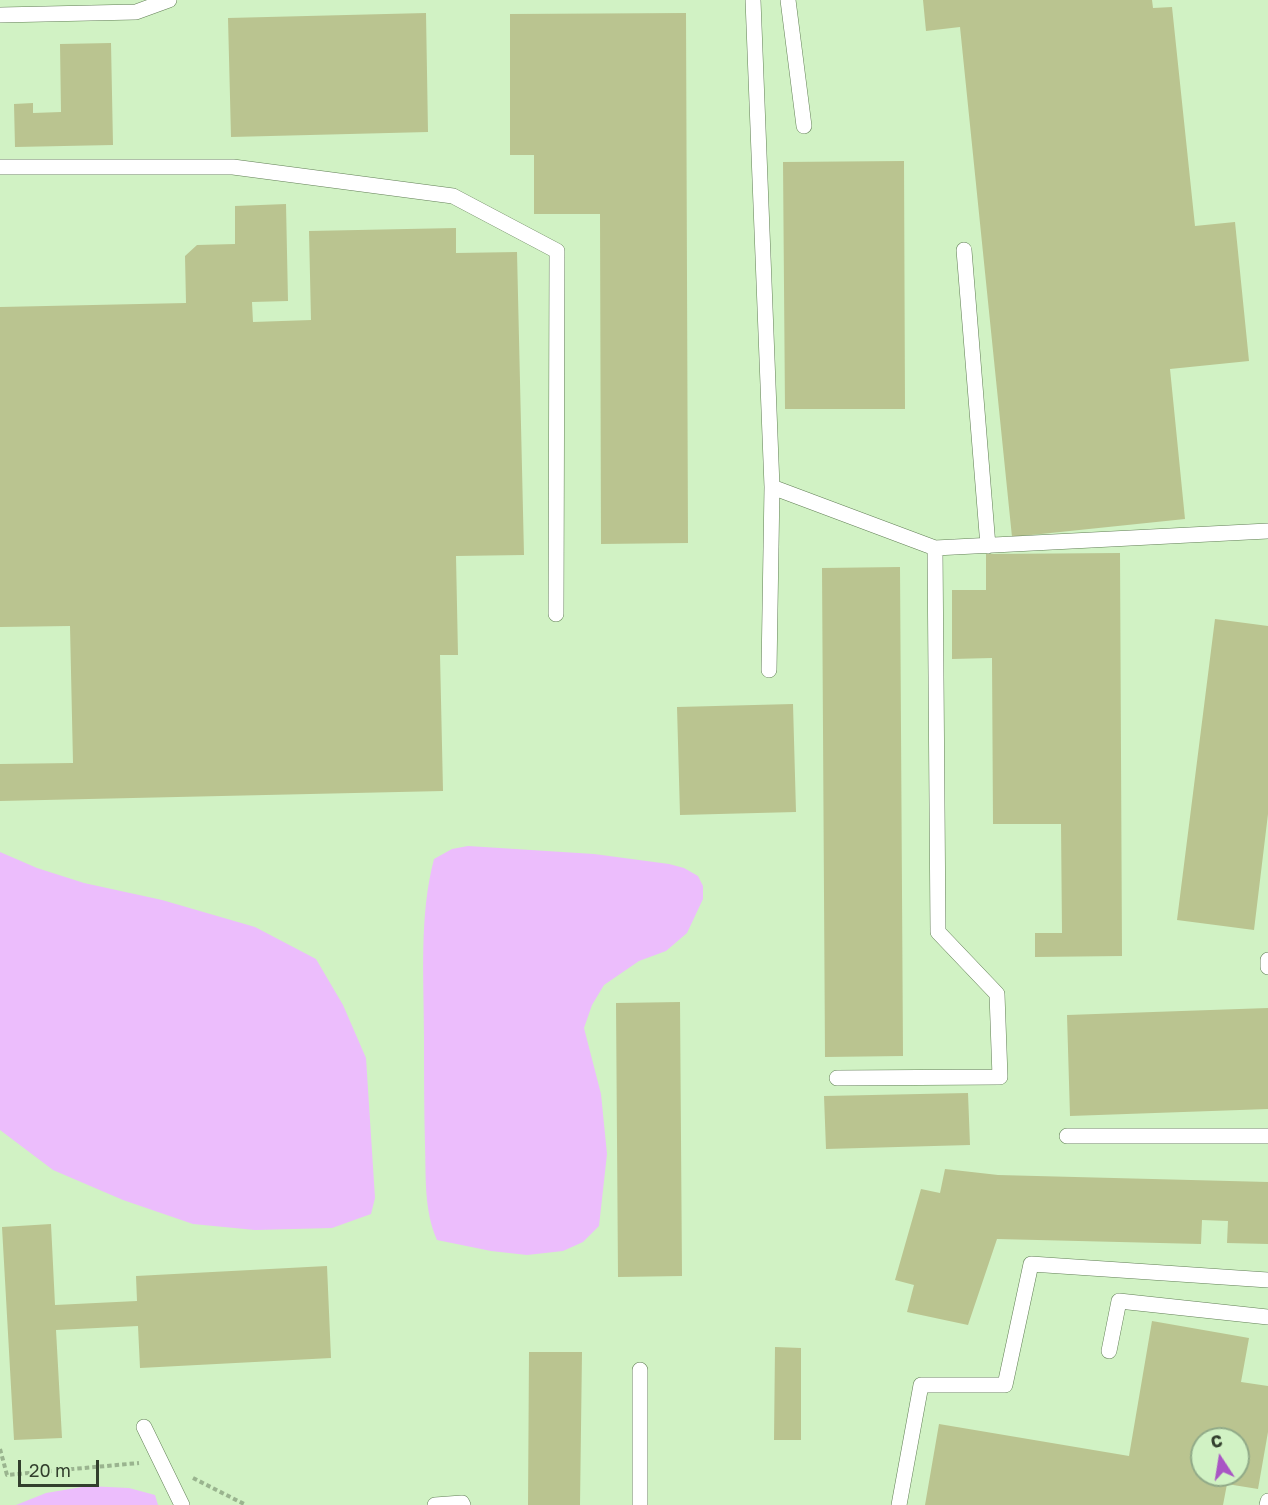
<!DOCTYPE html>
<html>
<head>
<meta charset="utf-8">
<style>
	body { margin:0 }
	#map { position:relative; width:1268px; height:1505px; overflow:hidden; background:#d1f2c4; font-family:"Golos Text",sans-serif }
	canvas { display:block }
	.north { position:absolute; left:1190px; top:1427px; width:60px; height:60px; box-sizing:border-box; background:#d1f2c4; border:2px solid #91aa88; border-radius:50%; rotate:348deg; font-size:16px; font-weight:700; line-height:24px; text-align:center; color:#323f2d }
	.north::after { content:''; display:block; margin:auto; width:21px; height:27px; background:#a955c4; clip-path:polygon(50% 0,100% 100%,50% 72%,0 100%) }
	.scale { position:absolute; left:18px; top:1460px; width:81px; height:27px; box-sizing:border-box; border:3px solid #323f2d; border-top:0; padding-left:8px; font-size:18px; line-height:21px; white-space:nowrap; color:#323f2d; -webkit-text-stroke:4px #d1f2c4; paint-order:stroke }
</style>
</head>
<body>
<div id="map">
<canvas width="1268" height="1505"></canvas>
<div class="north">С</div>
<div class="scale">20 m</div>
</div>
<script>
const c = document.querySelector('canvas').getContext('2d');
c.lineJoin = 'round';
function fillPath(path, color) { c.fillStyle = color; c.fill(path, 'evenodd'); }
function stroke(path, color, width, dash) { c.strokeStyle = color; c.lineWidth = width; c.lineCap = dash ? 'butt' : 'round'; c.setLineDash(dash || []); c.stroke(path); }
fillPath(new Path2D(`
	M468 846 594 854 669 864 684 868 698 876 703 886V899L687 933 666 951 639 961 604 985 592 1005 584 1028 601 1094 607 1154 599 1226 583 1242 563 1251 527 1255 491 1251 437 1240C424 1210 426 1178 425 1145 424 1109 424 1073 424 1036 424 978 419 916 434 859L452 849Z
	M0 852 37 868 84 883 162 900 255 927 316 959 343 1005 366 1058 375 1198 371 1214 332 1228 255 1230 193 1224 123 1200 53 1170 0 1130Z
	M88 1486 129 1488 155 1495 158 1505H16L46 1493Z`), '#ecbdfc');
fillPath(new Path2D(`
	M923 0H1152L1153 8 1172 7 1195 226 1235 222 1249 361 1170 369 1185 519 1012 537 960 27 926 31Z
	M426 13 428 132 231 137 228 18Z
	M686 13 688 543 601 544 600 214H534V155H510V14Z
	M111 43 113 145 15 147 14 104 33 103V113L61 112 60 44Z
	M904 161 905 409H785L783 162Z
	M286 204 288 301 252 302 253 322 311 320 309 231 456 228V253L517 252 524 555 456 556 458 655H440L443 791 0 801V764L73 763 70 626 0 627V307L186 303 185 256 197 245 235 244V206Z
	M1120 553 1122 956 1035 957V933H1062L1061 824H993L992 658 952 659V590H986V554Z
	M900 567 903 1056 825 1057 822 568Z
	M1215 619 1268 626V814L1254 930 1177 920Z
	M793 704 796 812 680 815 677 707Z
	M680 1002 682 1276 618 1277 616 1003Z
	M1268 1008V1109L1070 1116 1067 1015Z
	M968 1093 970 1145 826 1149 824 1096Z
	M945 1169 998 1175 1268 1182V1244L1227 1243 1228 1221 1202 1220 1201 1244 997 1239 968 1325 907 1312 914 1285 895 1280 921 1189 940 1193Z
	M51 1224 55 1305 137 1301 136 1276 327 1266 331 1358 140 1368 138 1326 56 1330 62 1438 14 1440 2 1227Z
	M1152 1321 1249 1338 1241 1382 1268 1386V1432L1258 1489 1227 1484 1223 1505H925L939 1424 1129 1456ZM1202 1439H1238V1475H1202Z
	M775 1347 801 1348V1440H774Z
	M529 1352H582L580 1505H528Z`), '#bac490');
const service = new Path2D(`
	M753 0 772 487
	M788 0 804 126
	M0 15 136 12 169 0
	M0 167H233L453 196 557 251 556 614
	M964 250 988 546
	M769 670 772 487 935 548
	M1268 960V967
	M837 1078 1000 1077 997 994 938 932 935 548 1268 531
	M1067 1136H1268
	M1109 1351 1119 1301 1268 1317
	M640 1370V1505
	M144 1427 182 1505
	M435 1505 462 1503 463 1505
	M899 1505 921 1385H1005L1031 1264 1268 1280
	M1267 1505 1268 1501`);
stroke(service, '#627f56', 16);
stroke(new Path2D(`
	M0 1449 7 1475 139 1463
	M193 1478 246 1505`), '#9ab48f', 4, [4.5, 3]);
stroke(service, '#fff', 15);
</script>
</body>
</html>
